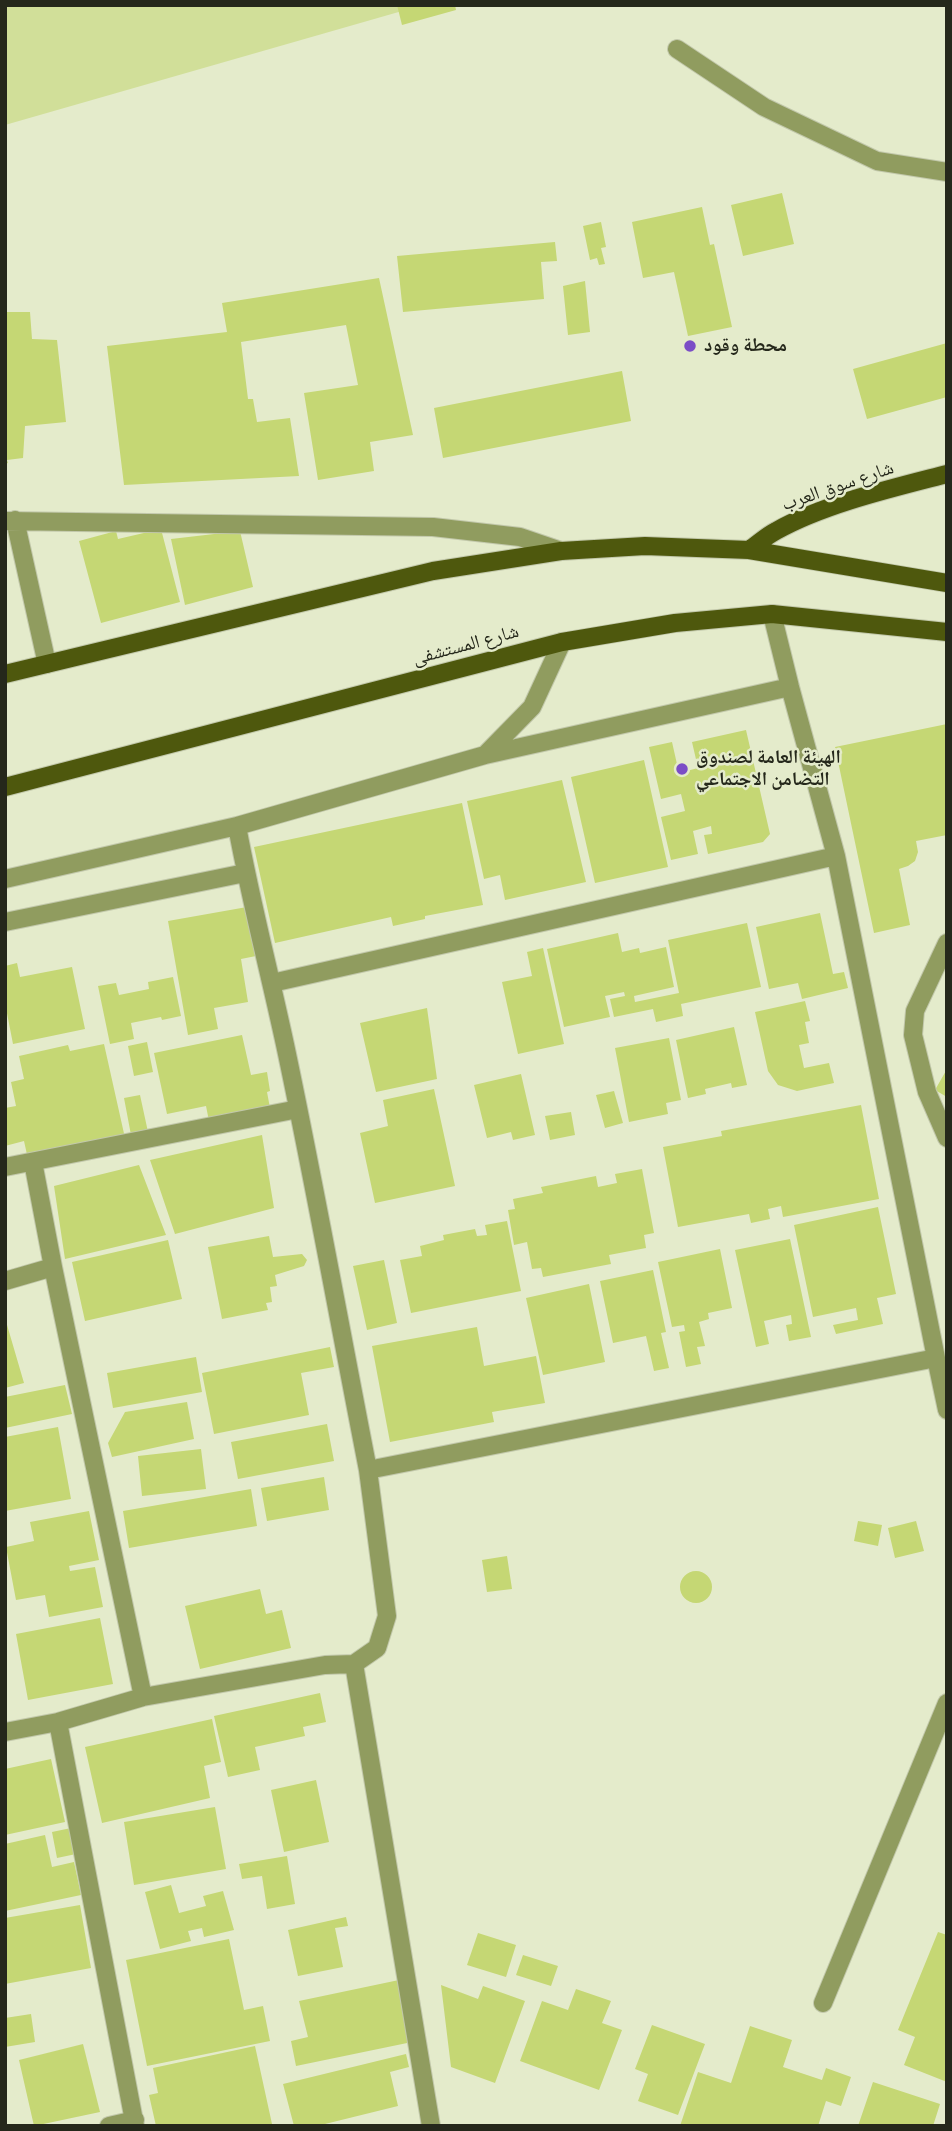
<!DOCTYPE html>
<html>
<head>
<meta charset="utf-8">
<style>
	body { margin:0 }
	#map { position:relative; width:952px; height:2131px; overflow:hidden; background:#e4ebcb; font-family:"Titillium Web",sans-serif }
	canvas { display:block }
	.frame { position:absolute; inset:0; border:7px solid #25281b; pointer-events:none }
</style>
</head>
<body>
<div id="map">
<canvas width="952" height="2131"></canvas>
<div class="frame"></div>
</div>
<script>
const c = document.querySelector('canvas').getContext('2d');
c.lineJoin = 'round';
function fillPath(path, color) { c.fillStyle = color; c.fill(path, 'evenodd'); }
function stroke(path, color, width, dash) { c.strokeStyle = color; c.lineWidth = width; c.lineCap = dash ? 'butt' : 'round'; c.setLineDash(dash || []); c.stroke(path); }
function label(font, color, halo, rows, align = 'center') {
  c.font = font + ' "Titillium Web","Noto Naskh Arabic",sans-serif'; c.lineWidth = 5; c.setLineDash([]); c.textBaseline = 'middle'; c.strokeStyle = halo; c.fillStyle = color; for (const [text, x, y, turn = 0] of rows) {
    c.save(); c.translate(x, y); c.rotate((+turn || 0) * Math.PI / 180); c.textAlign = isNaN(turn) ? turn : align; if (halo) c.strokeText(text, 0, 0); c.fillText(text, 0, 0); c.restore();
  }
}
fillPath(new Path2D(`
	M5 5H423L5 125Z`), '#d1df99');
fillPath(new Path2D(`
	M397 5H455L456 10 402 25Z
	M782 193 794 244 743 256 731 205Z
	M702 207 710 245 714 244 732 327 688 336 674 272 643 278 632 222Z
	M601 222 606 247 601 248 605 264 599 265 597 258 590 260 583 226Z
	M555 242 557 261 541 262 544 299 403 312 397 256Z
	M379 278 413 435 370 442 374 471 318 480 304 393 358 385 346 325 241 342 248 399H253L257 422 290 418 299 476 124 485 107 346 227 332 222 303Z
	M585 281 590 332 568 335 563 286Z
	M5 312H30L32 339 57 340 66 422 25 426 23 458 7 460 8 463 5 464Z
	M947 343V397L867 419 853 369Z
	M622 371 631 421 443 458 434 408Z
	M161 529 180 602 101 623 79 541 116 531 118 539Z
	M240 531 253 587 185 605 171 539Z
	M947 724V835L916 841 918 852 915 861 908 866 899 869 910 925 874 933 835 747Z
	M746 730 770 834 763 842 708 854 704 835 712 834 711 826 693 831 698 854 671 860 661 817 685 811 681 794 661 799 649 747 672 742 679 773 698 768 692 742Z
	M644 760 668 867 595 883 571 777Z
	M562 780 586 882 505 900 500 875 484 879 467 801Z
	M462 803 483 905 425 916V919L393 926 391 917 275 943 254 847Z
	M247 907 256 956 241 959 248 1002 214 1008 218 1029 188 1035 168 921Z
	M820 913 833 974 844 972 848 988 802 999 798 983 769 989 756 927Z
	M747 923 761 987 681 1004 683 1016 656 1022 653 1009 614 1017 610 999 625 996 624 992 605 996 610 1017 564 1027 547 949 618 933 622 952 639 948 640 953 666 947 674 987 634 996 635 1002 679 993 668 940Z
	M543 948 564 1044 518 1054 502 982 532 976 527 952Z
	M17 963 20 977 72 967 85 1029 13 1044 5 1003V966Z
	M173 977 181 1016 162 1020 161 1017 131 1023 134 1039 110 1044 98 986 116 983 119 995 149 989 148 982Z
	M805 1001 810 1021 805 1022 809 1043 799 1045 804 1068 829 1063 834 1083 797 1091 778 1085 768 1071 755 1012Z
	M427 1008 437 1079 376 1092 360 1023Z
	M734 1027 747 1085 732 1088 731 1083 705 1089 706 1094 688 1098 676 1040Z
	M242 1035 251 1075 267 1072 270 1091 267 1092 270 1108 209 1121 206 1106 167 1114 154 1053Z
	M669 1038 681 1100 666 1103 668 1114 629 1122 615 1048Z
	M147 1042 153 1072 134 1076 128 1046Z
	M104 1044 125 1138 28 1159 24 1141 5 1146V1108L16 1106 11 1082 24 1079 19 1056 68 1045 70 1051Z
	M947 1069V1097L935 1090Z
	M521 1074 535 1135 513 1140 511 1132 487 1138 474 1085Z
	M434 1089 455 1186 375 1203 360 1133 388 1126 383 1100Z
	M614 1091 623 1123 605 1128 596 1095Z
	M140 1095 148 1132 131 1135 124 1098Z
	M861 1105 879 1199 783 1217 781 1206 768 1209 770 1219 751 1223 749 1214 678 1227 663 1147 722 1136 721 1131Z
	M571 1112 575 1135 550 1140 545 1116Z
	M262 1135 274 1208 175 1234 150 1160Z
	M139 1165 166 1235 65 1259 54 1186Z
	M642 1169 654 1233 644 1235 646 1248 609 1255 611 1264 543 1277 541 1268 532 1269 527 1242 514 1245 508 1210 515 1209 513 1199 543 1193 541 1187 596 1176 598 1187 617 1183 615 1174Z
	M878 1207 896 1294 877 1298 883 1324 836 1334 833 1325 858 1320 856 1308 813 1317 794 1225Z
	M507 1221 521 1291 411 1313 400 1260 422 1256 420 1246 444 1240 443 1235 475 1229 477 1236 487 1235 485 1225Z
	M269 1236 273 1257 302 1254 307 1260 304 1266 275 1275 277 1286 270 1287 272 1302 266 1303 268 1310 222 1319 208 1247Z
	M790 1239 811 1337 789 1341 786 1325 792 1324 791 1315 764 1321 769 1344 756 1347 735 1250Z
	M168 1240 182 1299 85 1321 72 1262Z
	M720 1249 732 1308 708 1313 709 1319 699 1322 705 1346 697 1347 701 1364 686 1367 679 1332 685 1331 684 1325 672 1327 658 1262Z
	M384 1260 397 1323 367 1330 353 1266Z
	M653 1270 666 1332 661 1333 669 1368 654 1371 646 1336 613 1343 600 1281Z
	M589 1284 605 1362 543 1375 526 1298Z
	M5 1318 24 1383 5 1388Z
	M477 1327 484 1366 536 1356 545 1403 492 1412 494 1422 390 1442 372 1346Z
	M330 1347 334 1367 301 1373 309 1415 214 1434 202 1373Z
	M196 1357 202 1392 113 1408 107 1373Z
	M65 1385 72 1414 5 1428V1397Z
	M187 1402 194 1439 112 1457 108 1443 125 1412Z
	M327 1424 334 1461 238 1479 231 1442Z
	M58 1427 71 1499 5 1511V1437Z
	M201 1449 206 1489 142 1496 138 1456Z
	M324 1477 329 1510 267 1521 261 1488Z
	M251 1489 257 1526 129 1548 123 1511Z
	M89 1511 99 1560 69 1566 70 1571 95 1567 103 1607 49 1617 45 1595 16 1600 6 1547 34 1541 30 1522Z
	M858 1521 882 1525 878 1546 854 1541Z
	M916 1521 924 1551 895 1558 888 1528Z
	M507 1556 512 1589 487 1592 482 1560Z
	M680 1587a16 16 0 1 1 32 0a16 16 0 1 1-32 0Z
	M260 1589 266 1614 282 1610 291 1648 200 1669 185 1606Z
	M100 1618 113 1684 28 1700 16 1634Z
	M320 1693 326 1722 303 1727 305 1736 255 1747 260 1770 228 1777 214 1716Z
	M212 1719 221 1762 204 1766 210 1798 102 1823 85 1747Z
	M51 1759 65 1822 5 1835V1769Z
	M316 1780 329 1842 284 1852 271 1790Z
	M215 1807 226 1869 134 1885 124 1822Z
	M71 1828 76 1854 57 1858 52 1832Z
	M45 1835 52 1867 74 1862 81 1895 5 1911V1844Z
	M287 1856 295 1904 267 1909 262 1876 242 1879 239 1864Z
	M171 1885 179 1913 206 1906 203 1896 223 1891 234 1930 204 1937 202 1928 188 1931 191 1941 160 1949 145 1892Z
	M80 1905 91 1968 5 1984V1918Z
	M346 1917 348 1926 335 1928 343 1967 298 1976 288 1930Z
	M938 1932 947 1935V2082L904 2065 915 2037 898 2030Z
	M478 1933 516 1945 506 1977 467 1965Z
	M229 1939 244 2010 263 2006 270 2041 147 2066 126 1960Z
	M523 1955 558 1966 551 1986 516 1975Z
	M399 1980 412 2042 296 2066 291 2041 308 2037 299 2001Z
	M441 1985 478 1999 483 1986 525 2001 495 2083 451 2067Z
	M576 1989 611 2001 602 2023 622 2030 599 2090 520 2061 542 2001 568 2010Z
	M31 2014 35 2042 5 2047V2018Z
	M652 2025 705 2044 678 2115 638 2101 648 2074 635 2069Z
	M750 2026 792 2040 783 2067 822 2080 826 2068 851 2077 841 2106 826 2101 818 2126H680L698 2072 731 2083Z
	M83 2044 100 2112 34 2126 19 2060Z
	M255 2046 272 2124 156 2126 149 2095 158 2093 153 2068Z
	M406 2054 409 2067 390 2072 398 2106 325 2124V2126H294L283 2084Z
	M873 2082 940 2104 933 2126H858Z`), '#c5d774');
const minor = new Path2D(`
	M677 49 764 107 877 161 947 172
	M15 520 47 664
	M5 521 433 527 520 537 561 551
	M772 614 790 687 836 856 936 1358
	M485 755 532 707 562 642
	M237 826C251 903 271 978 287 1054 316 1192 341 1332 368 1470L936 1358 947 1410
	M5 879 237 826 485 755 790 687
	M5 922 245 873
	M947 943 915 1011 913 1035 927 1092 947 1138
	M272 983 836 856
	M5 1167 298 1109
	M53 1267 143 1697
	M5 1281 53 1267 33 1162
	M368 1470 387 1616 377 1648 354 1664 431 2126
	M58 1722 135 2126
	M5 1732 58 1722 143 1697 325 1665 354 1664
	M823 2003 947 1703
	M109 2126 135 2120`);
const major = new Path2D(`
	M749 550C758 544 766 536 776 531 824 504 893 488 947 474
	M5 674 433 571 561 551 645 546 749 550 947 583
	M5 787 562 642 675 623 772 614 947 632`);
stroke(minor, '#c2c8ab', 20);
stroke(major, '#c2c8ab', 20);
stroke(minor, '#909c5f', 18);
stroke(major, '#4e580d', 18);
for (const [x, y, r, color] of [
	[690,346,7,"#7b4dc6"],
	[682,769,7,"#7b4dc6"]
]) { const dot = new Path2D(); dot.arc(x, y, r, 0, 2 * Math.PI); c.fillStyle = color; c.fill(dot); stroke(dot, '#e4ebcb', 2.5); }
label('bold 19px', '#25281b', '#e4ebcb', [
	["محطة وقود",704,346],
	["الهيئة العامة لصندوق",696,758],
	["التضامن الاجتماعي",696,780]
], 'left');
label('19px', '#25281b', '#e4ebcb', [
	["شارع سوق العرب",838,487,-19],
	["شارع المستشفى",466,646,-15]
]);
</script>
</body>
</html>
